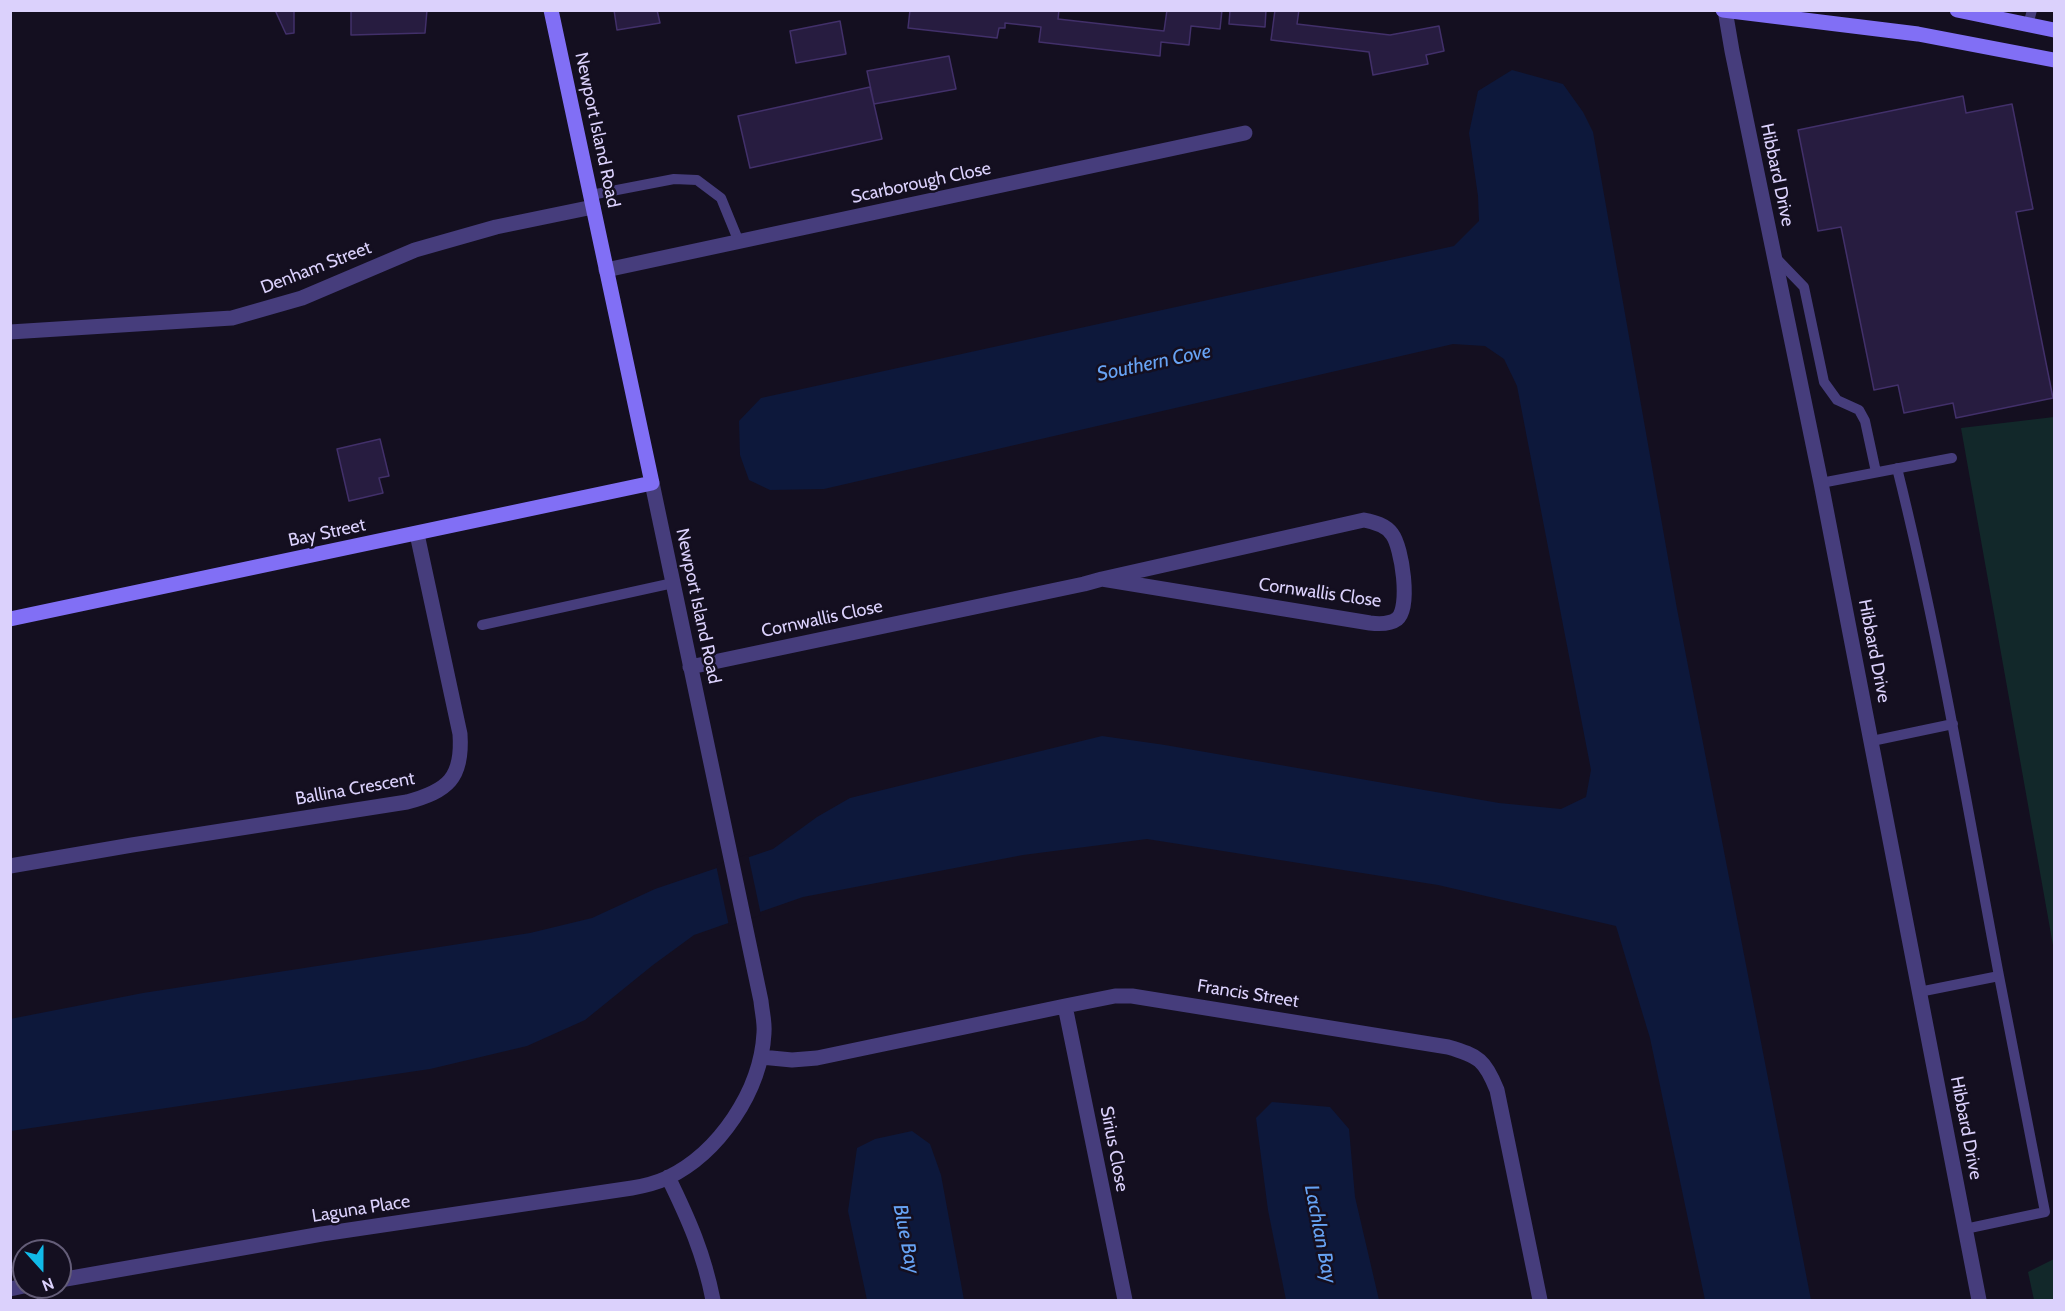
<!DOCTYPE html>
<html>
<head>
<meta charset="utf-8">
<style>
	body { margin:0 }
	#map { position:relative; width:2065px; height:1311px; overflow:hidden; background:#140f20; font-family:Cabin,sans-serif }
	canvas { display:block }
	.frame { position:absolute; inset:0; border:12px solid #dbd1fc; pointer-events:none }
	.north { position:absolute; left:12px; top:1239px; width:60px; height:60px; box-sizing:border-box; background:#140f20; border:2px solid #645d78; border-radius:50%; rotate:159deg; font-size:16px; font-weight:700; line-height:24px; text-align:center; color:#dbd1fc }
	.north::after { content:''; display:block; margin:auto; width:21px; height:27px; background:#11bae8; clip-path:polygon(50% 0,100% 100%,50% 72%,0 100%) }
</style>
</head>
<body>
<div id="map">
<canvas width="2065" height="1311"></canvas>
<div class="frame"></div>
<div class="north">N</div>
</div>
<script>
const c = document.querySelector('canvas').getContext('2d');
c.lineJoin = 'round';
function fillPath(path, color) { c.fillStyle = color; c.fill(path, 'evenodd'); }
function stroke(path, color, width, dash) { c.strokeStyle = color; c.lineWidth = width; c.lineCap = dash ? 'butt' : 'round'; c.setLineDash(dash || []); c.stroke(path); }
function label(font, color, halo, rows, align = 'center') {
  c.font = font + ' Cabin,sans-serif'; c.lineWidth = 5; c.setLineDash([]); c.textBaseline = 'middle'; c.strokeStyle = halo; c.fillStyle = color; for (const [text, x, y, turn = 0] of rows) {
    c.save(); c.translate(x, y); c.rotate((+turn || 0) * Math.PI / 180); c.textAlign = isNaN(turn) ? turn : align; if (halo) c.strokeText(text, 0, 0); c.fillText(text, 0, 0); c.restore();
  }
}
fillPath(new Path2D(`
	M2054 417V951L1961 428Z
	M2054 1259V1300H2034L2028 1272Z`), '#12282a');
fillPath(new Path2D(`
	M1512 70 1563 84 1583 112 1593 132 1677 609 1811 1300H1705L1650 1038 1616 926 1438 885 1147 839 1023 855 803 897 694 935 653 965 585 1020 527 1046 430 1069 11 1131 10 1019 143 993 530 933 592 918 655 889 773 849 817 817 850 798 1102 736 1165 745 1499 803 1561 809 1586 797 1591 770 1517 386 1504 359 1485 346 1453 344 824 489 770 490 749 480 740 455 739 421 761 398 1454 246 1479 221 1478 196 1469 133 1478 91Z
	M1272 1102 1330 1107 1349 1129 1355 1197 1379 1300H1286L1268 1210 1256 1118Z
	M912 1131 930 1144 941 1175 964 1300H867L848 1211 857 1148 875 1139Z`), '#0d183b');
fillPath(new Path2D(`
	M748 854 761 915 729 926 716 865Z`), '#140f20');
const building = new Path2D(`
	M275 10H294V33L286 34Z
	M351 10H427L425 33 351 35Z
	M614 10H657L660 23 617 30Z
	M910 10H1059L1058 19 1164 31 1167 10H1222L1220 29 1191 26 1189 45 1161 42 1160 56 1039 42 1041 27 1005 23V28H999L997 38 908 28Z
	M1230 10H1266L1265 27 1229 24Z
	M1275 10H1299L1297 24 1390 35 1439 26 1444 51 1426 55 1428 64 1373 75 1369 52 1271 40Z
	M840 21 846 54 796 63 790 31Z
	M949 56 956 89 874 104 867 71Z
	M870 87 882 139 750 168 738 116Z
	M1963 96 1966 113 2012 104 2033 209 2016 212 2053 398 1956 418 1953 403 1904 413 1898 385 1874 390 1841 227 1818 231 1798 130Z
	M380 439 389 476 379 478 383 493 349 501 337 449Z`);
fillPath(building, '#271c40');
stroke(building, '#42306a', 1.5);
stroke(new Path2D(`
	M2028 25 2032 10
	M591 195 674 179 697 180 721 198 739 242
	M1774 256 1804 287 1824 382 1837 400 1859 410 1865 421 1876 472
	M1897 468C1939 636 1967 806 1999 976 2014 1055 2030 1133 2045 1212L1965 1229
	M1821 483 1952 458
	M482 625 673 583
	M1872 741 1953 724
	M1919 992 1999 976`), '#463d7c', 10);
stroke(new Path2D(`
	M1725 10 1732 51 1821 483 1979 1300
	M606 270 1245 133
	M10 332 232 318 302 298 415 250 496 227 593 207
	M1364 520C1374 522 1386 525 1392 534 1402 547 1411 608 1397 619 1389 625 1378 624 1370 623L1102 579Z
	M690 667 1084 584 1102 579
	M10 866 132 845 407 802C448 791 463 778 460 734L417 534
	M1065 1006 1125 1300
	M761 1057 792 1060 817 1058 1065 1006 1115 996H1132L1448 1047C1479 1056 1485 1060 1497 1090L1540 1300
	M668 1177C689 1220 704 1254 713 1300
	M60 1280 322 1234 632 1188C644 1186 656 1183 667 1178 719 1153 761 1091 764 1033 765 1023 762 1012 761 1001L652 483
	M10 1289 24 1286`), '#463d7c', 15);
stroke(new Path2D(`
	M1723 10 1918 34 2054 60
	M1957 10 2054 30
	M10 619 652 483 551 10`), '#816ff5', 15);
label('18px', '#dbd1fc', '#140f20', [
	["Newport Island Road",597,130,78],
	["Hibbard Drive",1777,175,78],
	["Scarborough Close",921,183,-12],
	["Denham Street",316,268,-21],
	["Bay Street",327,533,-12],
	["Cornwallis Close",1320,593,8],
	["Newport Island Road",698,606,78],
	["Cornwallis Close",822,619,-12],
	["Hibbard Drive",1874,651,79],
	["Ballina Crescent",355,789,-10],
	["Francis Street",1248,994,9],
	["Hibbard Drive",1966,1128,79],
	["Sirius Close",1114,1149,79],
	["Laguna Place",361,1209,-9]
]);
label('italic 20px', '#67a3f4', '#140f20', [
	["Southern Cove",1154,363,-12],
	["Lachlan Bay",1320,1234,79],
	["Blue Bay",906,1239,79]
]);
</script>
</body>
</html>
